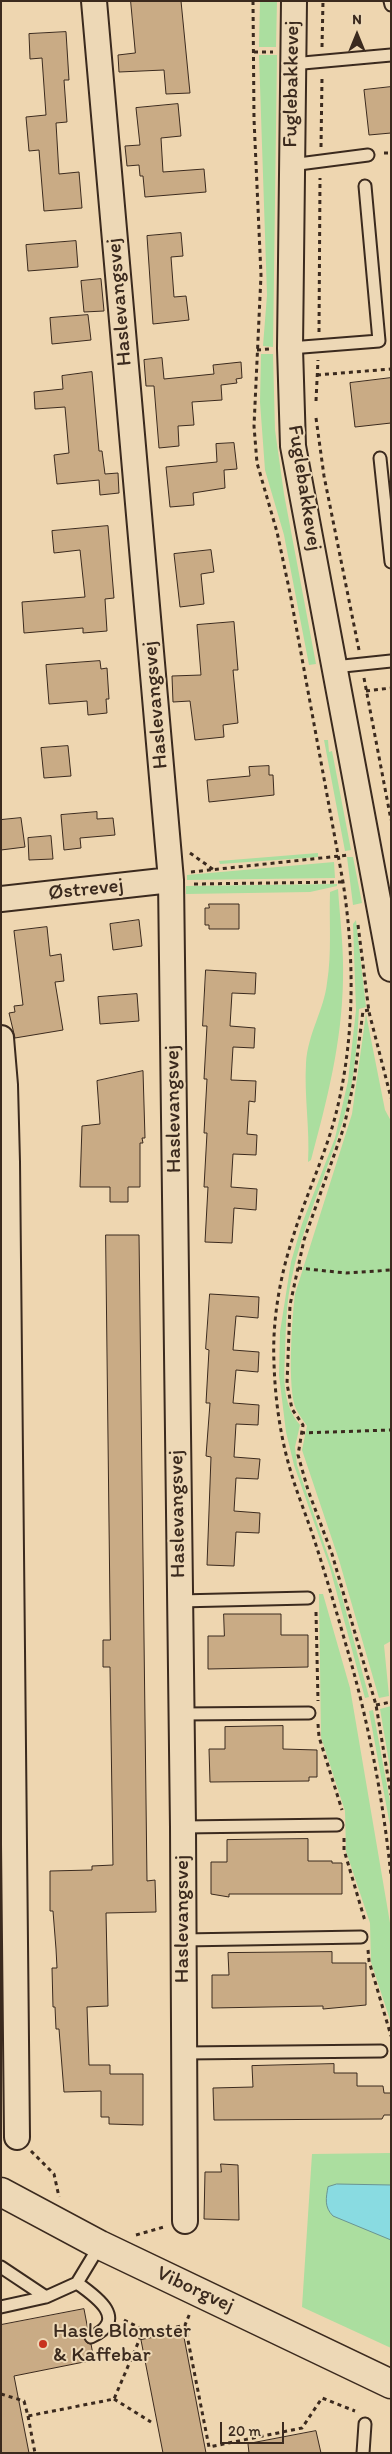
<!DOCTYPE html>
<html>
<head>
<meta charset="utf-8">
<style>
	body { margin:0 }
	#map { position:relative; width:392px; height:2454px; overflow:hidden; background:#eed6b0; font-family:Itim,sans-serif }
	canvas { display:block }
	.frame { position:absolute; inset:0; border:2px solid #3b2a1e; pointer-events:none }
	.north { position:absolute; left:332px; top:10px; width:50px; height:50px; -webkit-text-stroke:4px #edd8b6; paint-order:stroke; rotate:0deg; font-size:14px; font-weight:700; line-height:20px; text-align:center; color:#3b2a1e }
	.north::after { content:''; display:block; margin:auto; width:18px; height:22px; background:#3b2a1e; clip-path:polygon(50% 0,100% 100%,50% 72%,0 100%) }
	.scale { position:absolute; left:220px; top:2422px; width:64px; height:22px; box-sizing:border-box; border:2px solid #3b2a1e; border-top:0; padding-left:6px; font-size:15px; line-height:18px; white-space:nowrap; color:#3b2a1e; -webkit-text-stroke:4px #edd8b6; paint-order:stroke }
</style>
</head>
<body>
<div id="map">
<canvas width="392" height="2454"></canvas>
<div class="frame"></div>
<div class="north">N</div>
<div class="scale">20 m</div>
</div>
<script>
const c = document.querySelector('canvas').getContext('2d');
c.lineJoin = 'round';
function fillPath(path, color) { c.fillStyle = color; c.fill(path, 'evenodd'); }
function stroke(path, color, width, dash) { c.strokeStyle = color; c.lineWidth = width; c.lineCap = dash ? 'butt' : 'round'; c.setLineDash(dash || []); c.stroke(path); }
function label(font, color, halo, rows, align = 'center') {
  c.font = font + ' Itim,sans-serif'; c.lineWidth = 4; c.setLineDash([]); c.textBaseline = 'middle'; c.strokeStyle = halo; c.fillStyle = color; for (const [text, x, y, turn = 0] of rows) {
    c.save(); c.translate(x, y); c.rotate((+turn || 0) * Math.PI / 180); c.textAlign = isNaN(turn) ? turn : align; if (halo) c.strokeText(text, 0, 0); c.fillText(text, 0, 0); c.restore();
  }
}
fillPath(new Path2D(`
	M260 1H277L276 47H259Z
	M259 55H277L273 347 263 346 267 295Z
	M261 354H273L275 430 284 494 316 664 309 665 284 535 265 470 260 402Z
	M324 740H328L329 752 332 751 351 850 345 851Z
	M318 853V857L220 864 219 861Z
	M347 857H353L362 903 353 905Z
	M334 862 335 878 187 880V875Z
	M337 884V886L310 892 186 894V886Z
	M338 889C340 919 344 950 343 980 342 1042 327 1101 311 1160L308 1162C310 1129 304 1096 306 1063 308 1033 324 1010 327 983 332 953 329 922 330 892Z
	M356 920 366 1007 359 1009C357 1043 355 1077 346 1110 330 1167 304 1220 292 1277 286 1302 286 1328 285 1353 284 1379 282 1404 300 1425L295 1447 297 1465 341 1593 369 1697 365 1698 330 1568 294 1465 286 1432 279 1375 280 1332 291 1262 302 1224 335 1138 348 1081 356 1010 353 924Z
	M366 1014 385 1110 391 1121V1641L384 1645 389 1696 379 1698 339 1560 302 1450 307 1426C303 1420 299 1415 296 1409 287 1389 292 1318 295 1294L352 1114Z
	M319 1594H323L350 1688 390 1923 391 2023 371 1962 370 1923 346 1851 345 1811 321 1737Z
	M391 1706V1774L380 1709Z
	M373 1710 391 1807V1831L369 1711Z
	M391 2153V2348L302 2307 312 2154Z`), '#abde9f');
const water = new Path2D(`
	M337 2184 391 2185V2240L333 2216C324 2207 326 2198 328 2187Z`);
fillPath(water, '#89dbe1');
stroke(water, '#6a9493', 1);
const building = new Path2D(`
	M131 1H181L190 93 166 94 164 70 119 72 118 55 135 53Z
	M66 32 69 80H64L67 122 56 123 59 174 79 172 82 208 44 211 39 150 29 151 26 117 46 115 42 58 30 59 29 34Z
	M391 87V133L369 135 364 90Z
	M178 104 181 136 161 138 163 172 204 169 206 192 145 197 143 176H140L139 165 127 166 125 146 140 145 136 108Z
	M181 233 183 256 171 257 174 297 186 296 189 320 153 324 147 236Z
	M76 241 78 267 28 271 26 245Z
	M101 279 104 311 84 312 81 281Z
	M88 315 91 340 52 344 50 318Z
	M162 358 164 379 214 374 213 365 241 362 242 378 236 379 237 383 221 385 222 400 192 402 194 425 178 426 179 446 159 448 154 386H146L144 360Z
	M92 372 99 451H102L105 474 118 473 119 493 100 495 99 480 57 484 54 455 69 453 65 407 35 409 34 392 63 389 62 376Z
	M391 378V423L355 427 350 383Z
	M234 443 237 469 224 470 225 488 193 493 194 505 170 507 166 467 217 462 216 444Z
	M108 526 114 598 105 599 107 631 83 633V628L24 633 22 602 85 597 80 550 54 553 52 531Z
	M211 550 214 572 201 574 204 604 180 607 174 554Z
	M234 622 238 670H233L238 723 223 725 224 737 195 740 190 701 173 702 172 676 201 675 197 625Z
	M100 661 101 669 107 668 109 699H106L107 713 88 715 87 701 49 704 46 665Z
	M68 746 71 776 44 778 41 748Z
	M269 766V775H273L274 795 209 802 207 780 250 776 249 767Z
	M97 812V819L113 818 115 835 80 838 81 848 64 850 61 815Z
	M21 818 25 847 1 850V820Z
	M51 836 53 859 29 860 28 838Z
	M209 904H239V929H209V925H205V908H209Z
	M139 920 142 946 113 950 110 924Z
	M47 927 50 956 61 954 64 981 55 982 63 1030 15 1038 9 1013 15 1012 14 1006 23 1005 14 931Z
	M206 970 256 973 255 994 232 993 230 1026 255 1028 254 1048 233 1047 231 1080 256 1081 255 1102 249 1101 247 1134 257 1135 256 1155 233 1154 231 1187 257 1189 256 1210 234 1208 232 1243 205 1242 208 1187H204L207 1133H204L207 1079H204L207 1026H203Z
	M137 994 139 1021 100 1024 98 997Z
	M143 1071 145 1138H142L143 1143H140V1187H128V1202H110V1187H80L82 1126 100 1124 97 1081Z
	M106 1235H139L147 1881 155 1880 156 1912 106 1913 108 2006 87 2007 89 2065H110V2074H143V2125L109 2124V2117H101V2091L64 2092 59 2029H56L55 2007H53L52 1968H57L56 1949 53 1911H50V1871L92 1870V1866L113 1865 110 1667H103V1640H110Z
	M210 1294 259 1297 258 1318 236 1316 233 1350 259 1352 258 1372 236 1370 233 1403 259 1405 258 1425 236 1424 234 1457 260 1459 258 1479 236 1478 234 1511 260 1513 259 1533 236 1532 234 1566 207 1565 211 1457 206 1456 210 1403H206L209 1350 206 1349Z
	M224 1614H281V1635H308V1667L208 1669V1636H224Z
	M283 1726V1749L317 1750V1777H309V1781L210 1782 209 1749H225V1727Z
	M308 1839V1861H332V1863H342V1894H229V1897L211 1894V1862H227V1840Z
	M332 1952V1963H366V2005L323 2009V2006L212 2008V1975H229L228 1953Z
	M334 2064V2073H357V2086H383L384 2093H391V2115H384L382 2119 214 2120 213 2088 253 2087 252 2066Z
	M221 2164 238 2165 239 2220 204 2219 205 2172H221Z
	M84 2309 88 2330 84 2338 87 2343 91 2344 94 2360 14 2376 29 2453H1V2325Z
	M183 2332 206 2453H163L141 2340Z
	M316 2431 321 2453H249L248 2444Z`);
fillPath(building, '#c9ab85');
stroke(building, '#3b2a1e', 1);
const lane = new Path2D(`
	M390 1 391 5
	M292 64 391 55
	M291 165 368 155
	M290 348 379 341 365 186
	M380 458 391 562
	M334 667 391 661
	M179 1601 308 1598
	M181 1714 309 1713
	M183 1827 337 1825
	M183 1940 361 1937
	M185 2053 381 2051
	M1 2267 46 2297
	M77 2283C97 2297 129 2320 91 2337
	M1 2307 46 2297 77 2283 100 2245
	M363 2453 365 2424`);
const street = new Path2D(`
	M94 1 171 880 183 1827 185 2221
	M294 1 290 348 293 446 391 969
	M1 899 171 880
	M1 1038 5 1085 7 1162 17 2137`);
const secondary = new Path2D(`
	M1 2192 100 2245 391 2384`);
stroke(lane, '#3b2a1e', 15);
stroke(street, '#3b2a1e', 28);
stroke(secondary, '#3b2a1e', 31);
stroke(new Path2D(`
	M253 1 254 119 261 275 254 426 257 463 277 532 290 593 343 882C355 960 355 1044 334 1121 323 1160 305 1198 293 1237 280 1276 272 1321 274 1363 275 1398 280 1435 290 1469 297 1494 307 1517 315 1542 326 1576 336 1610 346 1645 368 1719 383 1798 391 1876
	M322 47 323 1
	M254 52H273
	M321 147 322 78
	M384 153H391
	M319 332 320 178
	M257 350 269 349
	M317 375 391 369
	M316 401 318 360
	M316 418 324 476 359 650
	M364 678 391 820
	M366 691 391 688
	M190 853 214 870
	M191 872 349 855
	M194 884 343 882
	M358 925 369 1012 391 1098
	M369 1010 363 1011 354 1081 344 1127 304 1240 290 1305 287 1384 292 1409 303 1425 298 1455 308 1490 332 1554 376 1705 391 1795
	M298 1268 346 1273 391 1270
	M301 1433 391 1430
	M316 1612 318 1701
	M376 1705 391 1702
	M318 1724 319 1737 342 1810
	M344 1838V1850L365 1921
	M368 1950 369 1961 391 2036
	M31 2151 54 2174 59 2197
	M136 2235 164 2227
	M124 2320 150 2333
	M185 2325 209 2447 302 2428 322 2398 355 2411
	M1 2394 24 2401 28 2416 114 2399 141 2336 185 2325 190 2313
	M114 2399 151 2422
	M28 2416 35 2453`), '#3b2a1e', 3, [4, 4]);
stroke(lane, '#edd8b6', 11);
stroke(street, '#edd8b6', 24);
stroke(secondary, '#edd8b6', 28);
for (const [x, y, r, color] of [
	[43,2344,5,"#c8321e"]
]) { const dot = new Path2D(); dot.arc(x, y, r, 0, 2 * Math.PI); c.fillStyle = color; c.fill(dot); stroke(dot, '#edd8b6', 2); }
label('21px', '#3b2a1e', '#edd8b6', [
	["Fuglebakkevej",292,84,-89],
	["Haslevangsvej",120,302,-95],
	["Fuglebakkevej",304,488,81],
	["Haslevangsvej",156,705,-95],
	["Østrevej",86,890,-6],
	["Haslevangsvej",174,1109,-91],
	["Haslevangsvej",178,1514,-91],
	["Haslevangsvej",183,1919,-90],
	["Viborgvej",195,2290,25]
]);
label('21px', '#3b2a1e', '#edd8b6', [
	["Hasle Blomster",53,2332],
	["& Kaffebar",53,2356]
], 'left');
</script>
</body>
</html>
